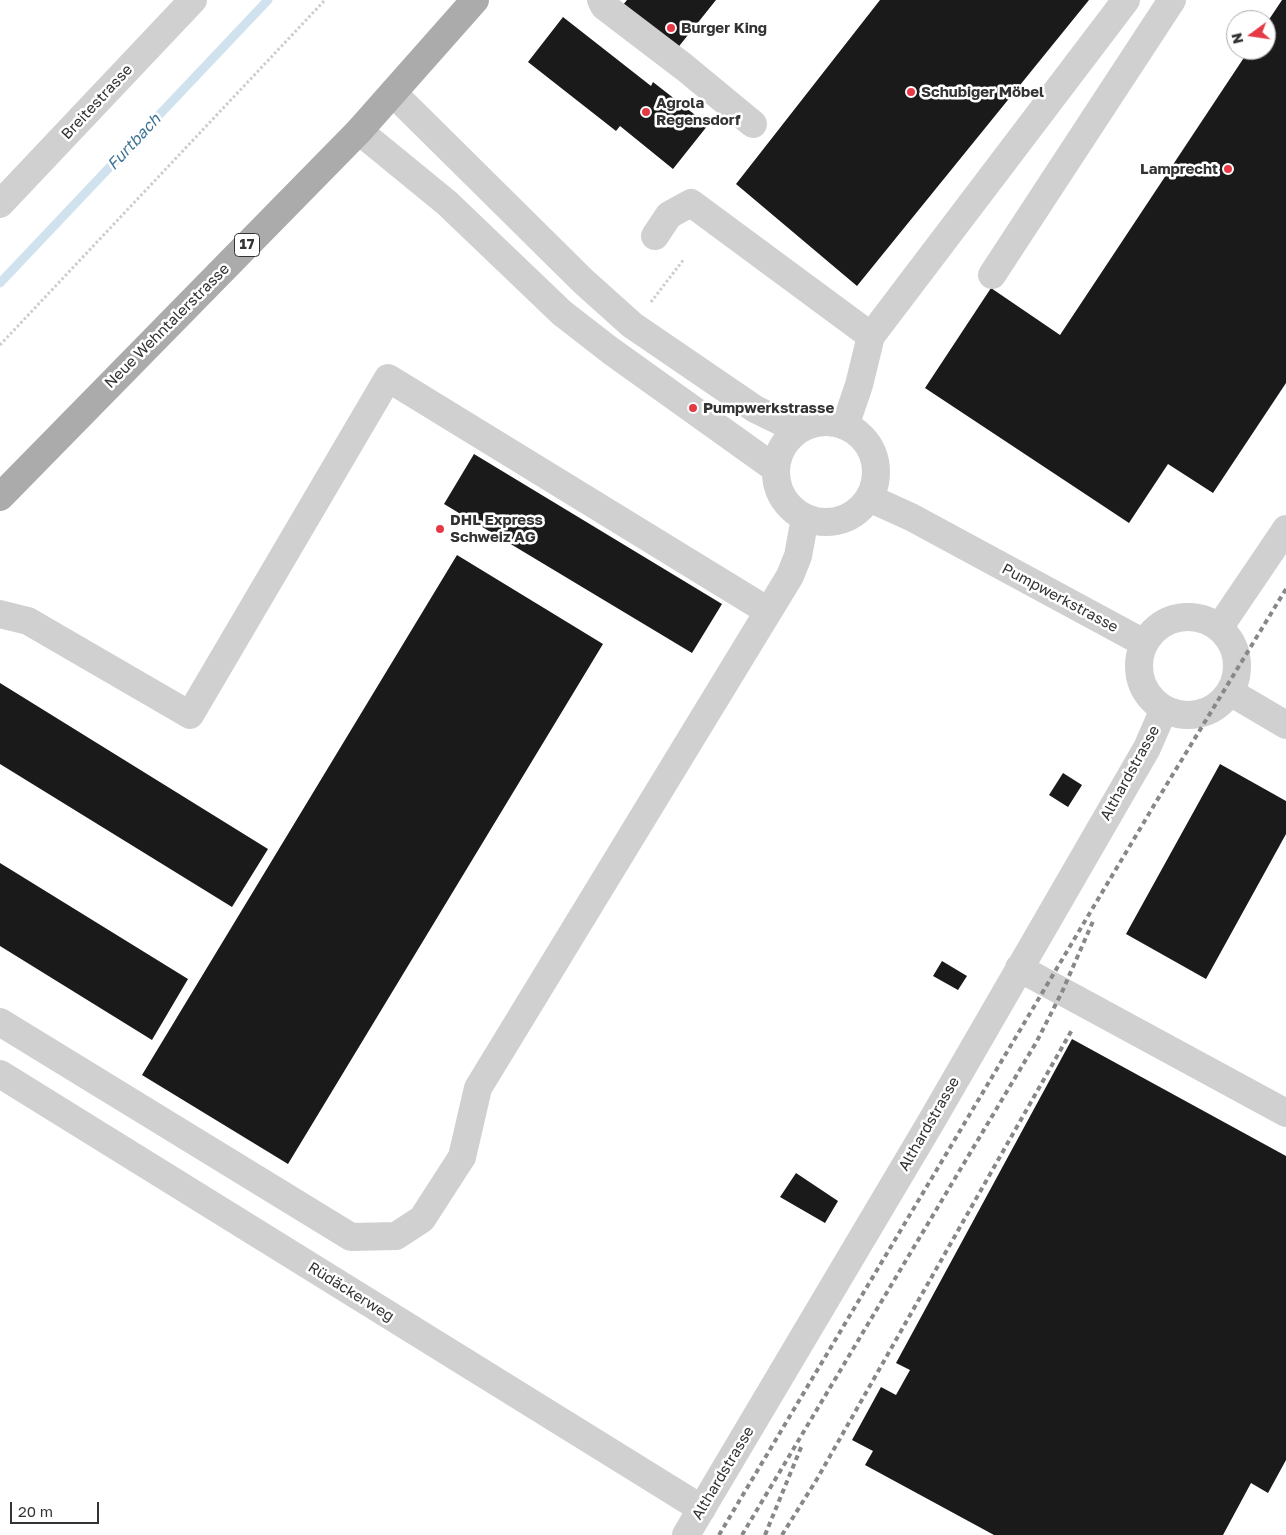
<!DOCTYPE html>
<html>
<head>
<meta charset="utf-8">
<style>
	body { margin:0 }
	#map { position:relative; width:1286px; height:1535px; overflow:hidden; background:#fff; font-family:"Golos Text",sans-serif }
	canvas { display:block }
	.north { position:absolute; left:1226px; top:10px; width:50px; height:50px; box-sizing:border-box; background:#fff; border:1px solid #adadad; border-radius:50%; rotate:256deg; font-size:14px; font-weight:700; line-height:20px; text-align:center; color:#333 }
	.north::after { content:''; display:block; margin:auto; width:18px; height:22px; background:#e63946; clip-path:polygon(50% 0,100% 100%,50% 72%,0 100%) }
	.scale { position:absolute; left:10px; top:1502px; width:89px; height:22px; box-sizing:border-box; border:2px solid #333; border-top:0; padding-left:6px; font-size:15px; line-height:18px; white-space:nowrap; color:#333; -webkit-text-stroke:4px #fff; paint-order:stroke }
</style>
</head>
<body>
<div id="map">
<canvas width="1286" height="1535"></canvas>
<div class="north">N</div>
<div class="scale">20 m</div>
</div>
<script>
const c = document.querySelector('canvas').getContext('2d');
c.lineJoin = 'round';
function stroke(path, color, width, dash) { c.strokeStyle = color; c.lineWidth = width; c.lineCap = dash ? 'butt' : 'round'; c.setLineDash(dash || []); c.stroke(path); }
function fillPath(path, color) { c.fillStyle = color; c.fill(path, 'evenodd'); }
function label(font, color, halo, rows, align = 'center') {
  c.font = font + ' "Golos Text",sans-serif'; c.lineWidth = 5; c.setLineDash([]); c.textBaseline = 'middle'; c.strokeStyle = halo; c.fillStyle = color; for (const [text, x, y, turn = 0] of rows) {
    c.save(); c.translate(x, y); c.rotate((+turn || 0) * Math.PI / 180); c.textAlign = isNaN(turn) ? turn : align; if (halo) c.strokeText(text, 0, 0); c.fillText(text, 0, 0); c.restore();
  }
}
stroke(new Path2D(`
	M0 283 268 0`), '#cfe2ee', 9);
fillPath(new Path2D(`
	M627 0H716L676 50 622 6Z
	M880 0H1089L857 286 736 184Z
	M1282 0H1286V383L1213 493 1168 464 1129 523 925 388 991 288 1060 335 1249 50H1266V24Z
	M563 17 651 86 653 82 708 125 673 169 620 126 616 131 528 62Z
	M474 454 722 604 692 653 444 504Z
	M457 555 603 644 288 1164 142 1075Z
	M0 683 268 849 232 907 0 764Z
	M1220 764 1286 801V834L1206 979 1126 934Z
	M1063 773 1082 785 1068 807 1049 795Z
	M0 863 188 979 152 1040 0 946Z
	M942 961 967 976 958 990 933 976Z
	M1072 1039 1286 1156V1460L1268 1493 1251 1483 1223 1535H994L865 1465 873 1451 852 1440 881 1387 896 1395 910 1370 896 1363Z
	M796 1173 838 1201 825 1223 780 1197Z`), '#1a1a1a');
stroke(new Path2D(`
	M651 302 684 259
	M0 345 325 0`), '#cdcdcd', 3, [2.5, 2.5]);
stroke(new Path2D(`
	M601 0 604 6 684 67 753 124
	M393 93 583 281 632 325 755 409 798 430
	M359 131 447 203 562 313 611 351 776 469
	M0 204 193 0
	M655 236 669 215 691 203 871 336 859 385 845 426
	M992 275 1172 0
	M871 336 1126 0
	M776 472a50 50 0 1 1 100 0a50 50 0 1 1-100 0Z
	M869 498 911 517 1144 643
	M0 614 28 621 190 715 388 378 768 611
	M1139 666a49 49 0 1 1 98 0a49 49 0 1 1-98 0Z
	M1219 628 1286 529
	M1230 692 1286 725
	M1019 968 1286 1113
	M0 1022 351 1237 396 1236 422 1219 462 1157 478 1088 790 576 798 556 805 518
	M0 1074 702 1509
	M686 1535 931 1122 1147 748 1164 709`), '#d0d0d0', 28);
stroke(new Path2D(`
	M0 497 359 131 475 0`), '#ababab', 28);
stroke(new Path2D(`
	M719 1535 1156 802 1286 589
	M742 1535 1037 1041 1062 992 1094 919
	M765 1535 802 1445
	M782 1535 817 1479 1073 1028`), '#888', 4, [5, 4]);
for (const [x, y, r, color] of [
	[671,28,5,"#e63946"],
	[911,92,5,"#e63946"],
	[646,112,5,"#e63946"],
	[1228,169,5,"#e63946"],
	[693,408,5,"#e63946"],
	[440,529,5,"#e63946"]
]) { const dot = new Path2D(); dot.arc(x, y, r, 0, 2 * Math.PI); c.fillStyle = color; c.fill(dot); stroke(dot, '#fff', 2); }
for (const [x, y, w] of [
	[247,245,25]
]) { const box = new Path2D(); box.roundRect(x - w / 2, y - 11.5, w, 23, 4); c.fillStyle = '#fff'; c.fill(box); stroke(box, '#333', 1); }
label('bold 14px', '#333', null, [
	["17",247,245]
]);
label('bold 15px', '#333', '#fff', [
	["Burger King",681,28],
	["Schubiger Möbel",921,92],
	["Agrola",656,103],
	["Regensdorf",656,120],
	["Lamprecht",1218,169,"right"],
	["Pumpwerkstrasse",703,408],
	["DHL Express",450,520],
	["Schweiz AG",450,537]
], 'left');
label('15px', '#333', '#fff', [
	["Breitestrasse",97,102,-47],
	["Neue Wehntalerstrasse",167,326,-45],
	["Pumpwerkstrasse",1060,598,28],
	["Althardstrasse",1130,773,-61],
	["Althardstrasse",929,1124,-60],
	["Rüdäckerweg",351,1292,32],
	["Althardstrasse",723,1473,-59]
]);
label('italic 16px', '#3f7597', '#fff', [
	["Furtbach",134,142,-47]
]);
</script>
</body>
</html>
